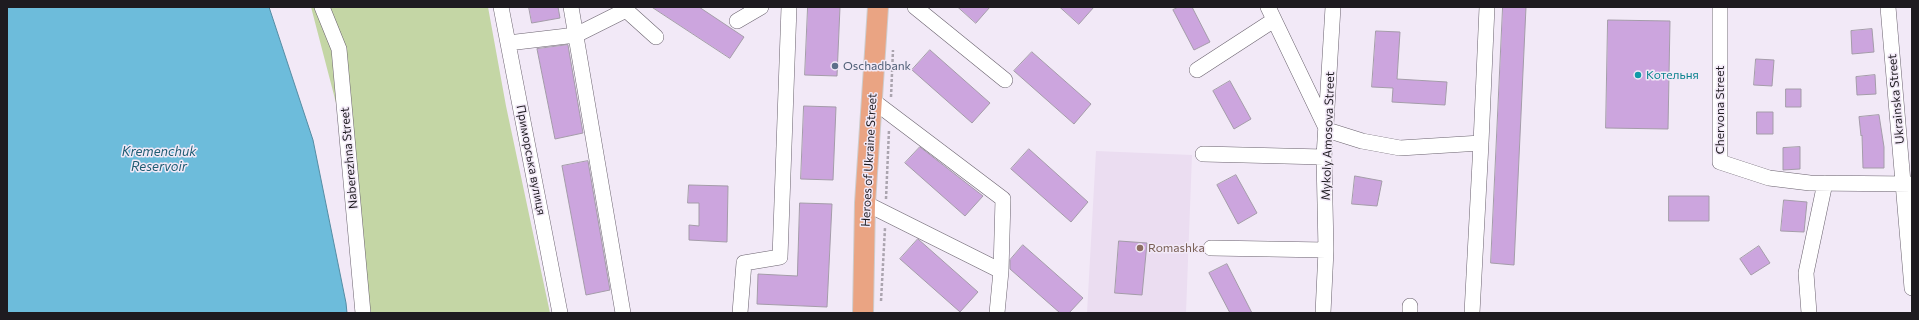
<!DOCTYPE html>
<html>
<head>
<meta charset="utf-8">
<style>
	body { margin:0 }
	#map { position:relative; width:1919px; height:320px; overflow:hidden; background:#f2e9f7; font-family:Commissioner,sans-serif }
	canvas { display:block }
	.frame { position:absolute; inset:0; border:8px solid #1e1b20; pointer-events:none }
</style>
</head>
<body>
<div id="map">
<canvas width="1919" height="320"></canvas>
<div class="frame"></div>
</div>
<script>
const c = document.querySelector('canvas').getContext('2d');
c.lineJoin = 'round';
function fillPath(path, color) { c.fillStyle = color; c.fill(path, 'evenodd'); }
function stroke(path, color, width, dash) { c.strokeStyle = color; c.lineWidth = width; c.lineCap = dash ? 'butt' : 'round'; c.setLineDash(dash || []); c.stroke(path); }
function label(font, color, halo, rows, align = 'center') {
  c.font = font + ' Commissioner,sans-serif'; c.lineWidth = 3; c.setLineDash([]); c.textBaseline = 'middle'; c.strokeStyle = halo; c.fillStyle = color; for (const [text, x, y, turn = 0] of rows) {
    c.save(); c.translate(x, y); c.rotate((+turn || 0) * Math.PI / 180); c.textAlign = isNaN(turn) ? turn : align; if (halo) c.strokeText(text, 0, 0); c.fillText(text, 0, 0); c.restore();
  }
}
fillPath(new Path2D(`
	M1096 151 1192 155 1186 313H1087Z`), '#ebddf1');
fillPath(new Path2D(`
	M311 7H488L506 106 550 313H366L341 122Z`), '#c4d6a5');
const water = new Path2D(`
	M7 7H269L313 140 346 303 347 313H7Z`);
fillPath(water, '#6dbcdb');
stroke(water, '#558ca3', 1);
const building = new Path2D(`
	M529 7H558L560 18 532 23Z
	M652 7H699L744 37 730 58Z
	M808 7H840L837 76 805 75Z
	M958 7H990L976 23Z
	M1060 7H1094L1079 24Z
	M1179 7H1192L1210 42 1194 50 1173 10Z
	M1503 7H1526L1514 265 1491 263Z
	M1608 20 1670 21 1668 129 1606 128Z
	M1872 29 1874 52 1852 54 1851 31Z
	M1376 31 1400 32 1397 79 1447 82 1445 105 1392 102 1393 88 1372 87Z
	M568 45 583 133 555 139 537 49Z
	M930 50 990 103 972 123 912 70Z
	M1032 52 1091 104 1074 124 1014 71Z
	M1756 59 1774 60 1772 86 1754 85Z
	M1875 75 1876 94 1857 95 1856 77Z
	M1230 81 1251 119 1234 129 1213 91Z
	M1786 89H1801V107H1786Z
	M804 106 836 107 833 180 801 179Z
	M1757 112H1773V134H1757Z
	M1879 115 1884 147V168H1863L1862 135 1861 136 1859 117Z
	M920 147 983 196 965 216 905 163Z
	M1800 147V169L1783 170V148Z
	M1029 149 1088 202 1071 222 1011 169Z
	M588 161 610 290 586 295 562 166Z
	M1236 175 1257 213 1238 224 1217 185Z
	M1355 176 1382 181 1377 206 1352 204Z
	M689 185 728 186 727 242 689 240V225L699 226V203H688Z
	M1669 196H1709V221H1669Z
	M1784 200 1807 202 1804 232 1781 231Z
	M800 203 832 204 827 307 757 304 758 274 797 276Z
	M918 239 978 292 960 312 900 259Z
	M1119 241 1147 243 1142 295 1115 293Z
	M1023 245 1083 298 1069 313H1060L1010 269V260Z
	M1759 246 1770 263 1751 275 1740 259Z
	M1227 264 1252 313H1230L1209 273Z`);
fillPath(building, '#cca5de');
stroke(building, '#a49ca9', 1);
const minor = new Path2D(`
	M322 7 339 49 363 313
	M501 7 560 313
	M571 7 623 313
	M915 7 1005 80
	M1268 7 1327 130 1362 141 1400 148 1481 143 1487 7
	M1720 7V162L1769 178 1810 183 1912 184
	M1888 7 1912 288
	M737 21 761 7
	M508 43 576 35 626 10 656 37
	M1197 70 1274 20
	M872 100 1003 199 1001 271 997 313
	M1203 154 1324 157
	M865 203 1001 271
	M1211 248 1326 250
	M1410 306V313
	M740 313 744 263 780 257 789 7
	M1323 313 1326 250 1324 157 1333 7
	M1472 313 1481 143
	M1809 313 1806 273 1825 183`);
const major = new Path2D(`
	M863 313 865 203 878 7`);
stroke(minor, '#6a626e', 16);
stroke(major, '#cecdce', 22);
stroke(new Path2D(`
	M891 97 893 50
	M886 199 889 130
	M881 301 885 228`), '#aba4af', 2.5, [3, 2]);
stroke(minor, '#fff', 15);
stroke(major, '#eaa483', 20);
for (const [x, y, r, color] of [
	[835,66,4,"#5c6f8a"],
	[1638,75,4,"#0f9aa8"],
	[1140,248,4,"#8d6e63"]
]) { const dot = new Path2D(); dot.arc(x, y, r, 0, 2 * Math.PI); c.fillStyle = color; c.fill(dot); stroke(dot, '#f2e9f7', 1.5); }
label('12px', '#4e5e75', '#f2e9f7', [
	["Oschadbank",843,66]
], 'left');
label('12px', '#0d838f', '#f2e9f7', [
	["Котельня",1646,75]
], 'left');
label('12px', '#1e1b20', '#f2e9f7', [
	["Ukrainska Street",1896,99,-95],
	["Chervona Street",1720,110,-90],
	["Mykoly Amosova Street",1328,136,-88],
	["Naberezhna Street",349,158,-95],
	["Приморська вулиця",531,160,79],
	["Heroes of Ukraine Street",869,160,-87]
]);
label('12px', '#785e54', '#f2e9f7', [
	["Romashka",1148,248]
], 'left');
label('italic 13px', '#1e5c73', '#f2e9f7', [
	["Kremenchuk",159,152],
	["Reservoir",159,167]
]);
</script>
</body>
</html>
